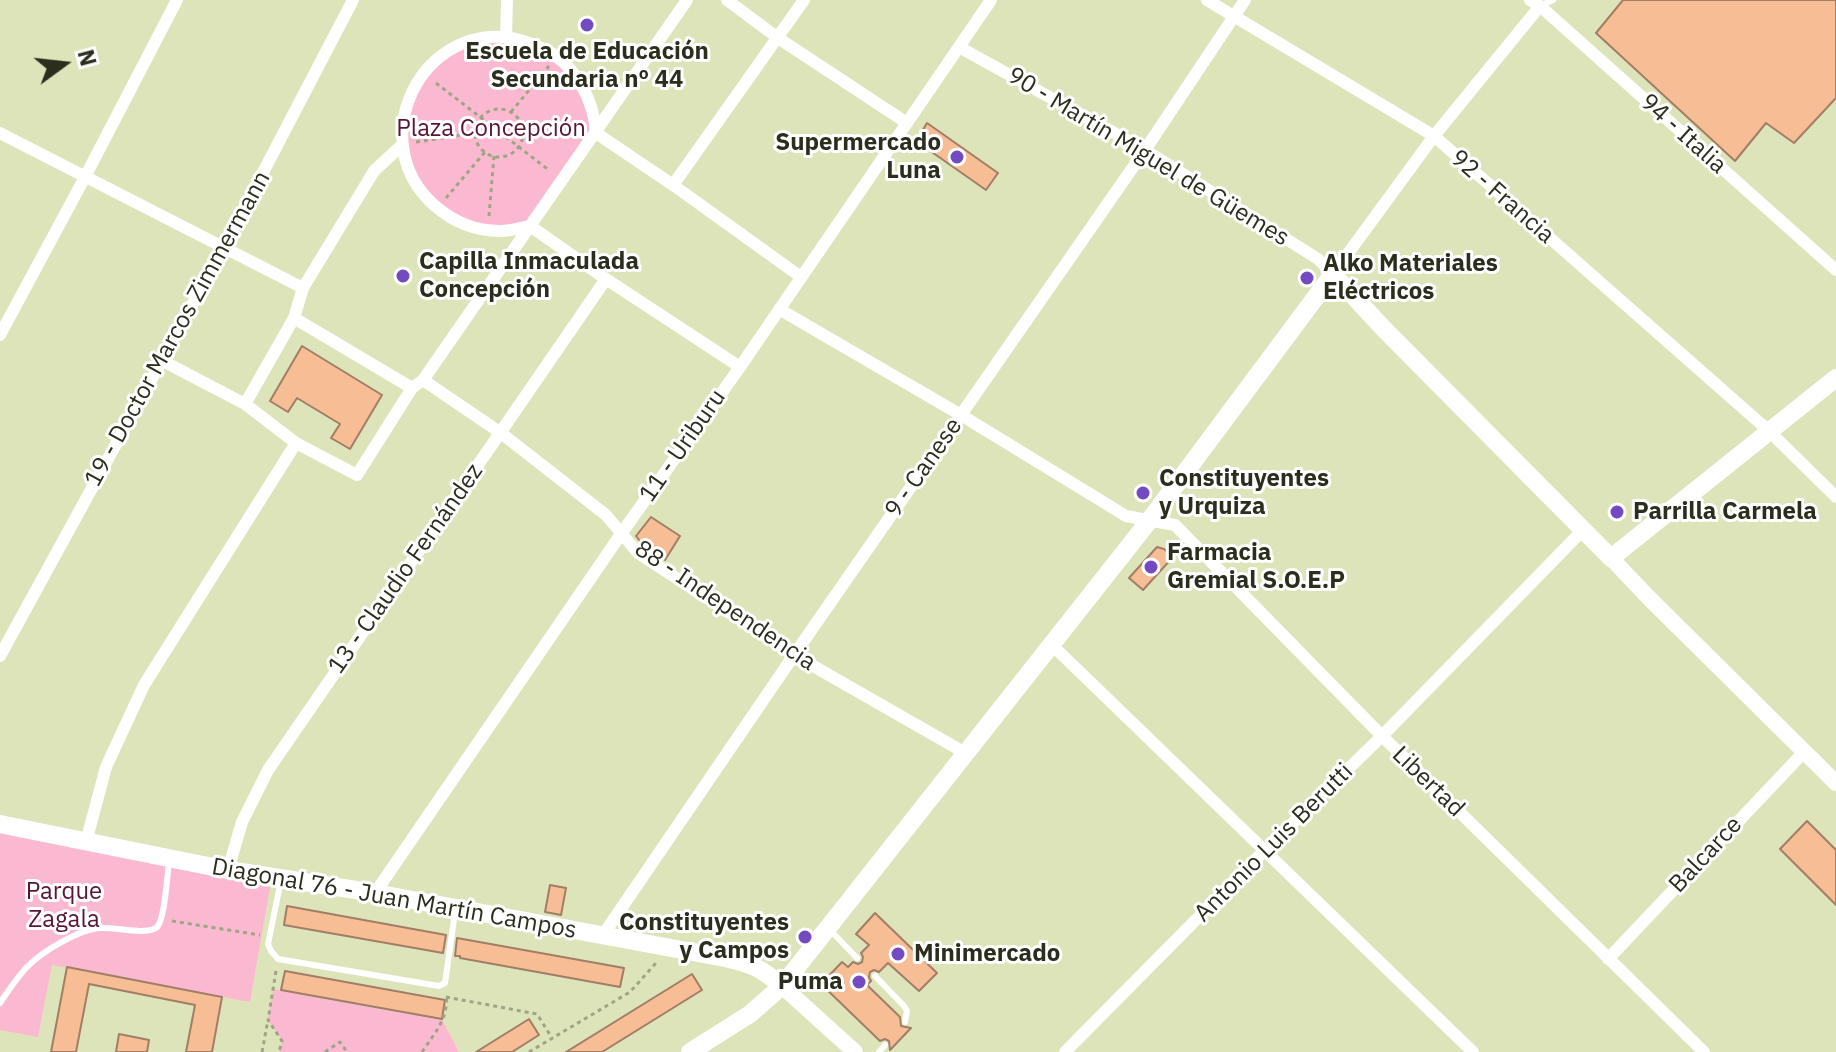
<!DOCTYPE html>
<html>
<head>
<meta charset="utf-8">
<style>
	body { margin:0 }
	#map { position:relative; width:1836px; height:1052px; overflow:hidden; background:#dde4ba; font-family:"IBM Plex Sans",sans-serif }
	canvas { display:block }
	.north { position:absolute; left:24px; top:24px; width:80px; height:80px; -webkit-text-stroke:6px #fff; paint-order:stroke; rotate:75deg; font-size:22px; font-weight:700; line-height:32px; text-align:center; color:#2b2d1d }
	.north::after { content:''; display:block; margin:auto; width:28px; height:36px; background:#2b2d1d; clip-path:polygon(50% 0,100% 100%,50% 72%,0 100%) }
</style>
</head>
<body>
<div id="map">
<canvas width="1836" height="1052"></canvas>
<div class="north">N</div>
</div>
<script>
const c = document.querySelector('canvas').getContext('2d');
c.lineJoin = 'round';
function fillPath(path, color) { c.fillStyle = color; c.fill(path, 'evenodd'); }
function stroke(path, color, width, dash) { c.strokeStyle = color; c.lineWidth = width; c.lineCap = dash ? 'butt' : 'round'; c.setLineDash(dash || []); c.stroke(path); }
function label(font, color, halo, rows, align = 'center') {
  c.font = font + ' "IBM Plex Sans",sans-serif'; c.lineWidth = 6; c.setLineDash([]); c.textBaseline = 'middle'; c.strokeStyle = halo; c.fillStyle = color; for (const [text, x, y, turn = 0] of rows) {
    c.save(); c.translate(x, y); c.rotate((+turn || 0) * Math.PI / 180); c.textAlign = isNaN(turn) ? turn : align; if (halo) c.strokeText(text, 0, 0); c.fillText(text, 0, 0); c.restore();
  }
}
fillPath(new Path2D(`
	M523 40 575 74 595 121 530 226 501 231 446 216 409 173 403 113 415 84 462 44Z
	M0 831 270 887 250 1002 52 965 38 1037 0 1030Z
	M273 989 442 1019 459 1052H279L282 1041 268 1020Z`), '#fbb9d1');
const building = new Path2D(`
	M1623 0H1836V98L1794 143 1766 123 1735 161 1596 33Z
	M927 123 998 173 986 190 916 141Z
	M302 346 382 395 350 449 331 438 340 424 297 398 288 412 270 401Z
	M651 517 680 536 665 560 644 546 636 536Z
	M1157 547 1164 549 1173 557 1143 590 1129 578Z
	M1807 821 1836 850V905L1780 849Z
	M550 885 566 888 561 915 545 912Z
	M287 906 446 935 443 953 284 925Z
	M875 913 937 973 919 991 888 963 879 972 874 970 870 972 869 977 871 981 867 985 900 1017 901 1026 911 1028 890 1050 889 1041 885 1039 880 1041 821 984 842 962 848 967 853 962 858 964 862 962 863 957 861 953 869 945 856 934Z
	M457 938 624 968 620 987 460 958V956H455Z
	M67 967 222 997 212 1052H186L195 1005 89 984 76 1052H51Z
	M285 971 445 1000 442 1019 281 990Z
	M692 974 702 990 602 1052H566Z
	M529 1019 539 1035 512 1052H476Z
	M119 1034 149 1040 147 1052H116Z`);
fillPath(building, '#f7bd95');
stroke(building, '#a17e66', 2);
stroke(new Path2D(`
	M436 83 550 171
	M475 133a24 24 0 1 1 48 0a24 24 0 1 1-48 0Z
	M511 112 549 66
	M522 129 582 123
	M416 142 475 133
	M446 198 485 152
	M489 216 494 156
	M172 921 260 935
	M276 971 268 1020 282 1041 279 1052
	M446 997 537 1014 552 1038
	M262 1052 268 1020
	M325 1052 340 1042 347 1052
	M422 1052C434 1034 449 1018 446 995
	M529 1052 630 992 656 963`), '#9fa483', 3, [4, 4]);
stroke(new Path2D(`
	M1540 6 1553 0
	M281 880 268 944 271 951 278 959 439 986 445 983 455 912
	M831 931 857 958
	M875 976 904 1006 907 1011 905 1022
	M0 1003C8 991 16 979 26 968 41 952 79 929 101 928 115 927 145 935 156 928 165 922 167 875 169 862
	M879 1052 885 1045`), '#fff', 6);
stroke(new Path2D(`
	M727 0 778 38 907 123
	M1207 0 1434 136 1769 431 1836 497
	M1530 0 1540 6 1836 270
	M506 37 507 0
	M959 47 1145 150 1318 259 1333 274 1434 136 1540 6
	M0 133 303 288
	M596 133C594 100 575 64 544 49 530 43 518 38 503 37 414 32 367 146 434 205 452 221 475 231 500 231 510 231 520 228 530 226L606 279 740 367
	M596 133 673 185 801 277
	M673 185 804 0
	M779 309 961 415 1126 516 1175 525 1382 736 1704 1052
	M294 318 412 388
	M0 335 85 177 177 0
	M161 360 245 404 296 443 357 475 412 388 423 380 687 0
	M423 380 501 433 606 515 638 553 794 655 967 754
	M245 404 294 318 303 288 374 171 402 145
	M1052 645 1473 1052
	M0 656 224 247 353 0
	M86 842 106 767 144 685 296 443
	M228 870 242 822 268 770 606 279
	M375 893 621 534 740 367 991 0
	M603 935 794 655 1145 150 1245 0
	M1608 959 1804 752
	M1065 1052 1265 850 1382 736 1583 530`), '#fff', 12);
stroke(new Path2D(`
	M1611 558 1648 597 1836 783
	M782 986 855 1052`), '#fff', 16);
stroke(new Path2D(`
	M0 824 228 870 375 893 725 958C752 964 761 968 782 986
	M690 1052 750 1014 782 986 1149 521 1333 274 1383 328 1611 558 1836 378`), '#fff', 18);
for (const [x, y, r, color] of [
	[587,25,8,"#744ac3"],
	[957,157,8,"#744ac3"],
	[403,276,8,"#744ac3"],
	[1307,278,8,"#744ac3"],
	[1143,493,8,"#744ac3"],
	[1617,512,8,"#744ac3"],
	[1151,567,8,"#744ac3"],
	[805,937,8,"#744ac3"],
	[898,954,8,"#744ac3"],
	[859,982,8,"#744ac3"]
]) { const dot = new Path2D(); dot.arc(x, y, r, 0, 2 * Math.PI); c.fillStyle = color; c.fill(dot); stroke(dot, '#fff', 3); }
label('bold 24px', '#2b2d1d', '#fff', [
	["Escuela de Educación",587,52,"center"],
	["Secundaria nº 44",587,80,"center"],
	["Supermercado",941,143,"right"],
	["Luna",941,171,"right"],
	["Capilla Inmaculada",419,262],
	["Concepción",419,290],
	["Alko Materiales",1323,264],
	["Eléctricos",1323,292],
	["Constituyentes",1159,479],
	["y Urquiza",1159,507],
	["Parrilla Carmela",1633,512],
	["Farmacia",1167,553],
	["Gremial S.O.E.P",1167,581],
	["Constituyentes",789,923,"right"],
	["y Campos",789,951,"right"],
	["Minimercado",914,954],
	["Puma",843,982,"right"]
], 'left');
label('24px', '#591536', '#fff', [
	["Plaza Concepción",491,129],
	["Parque",64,892],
	["Zagala",64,920]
]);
label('24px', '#2b2d1d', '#fff', [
	["94 - Italia",1683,134,42],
	["90 - Martín Miguel de Güemes",1148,157,31],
	["92 - Francia",1502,197,41],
	["19 - Doctor Marcos Zimmermann",178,329,-61],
	["11 - Uriburu",683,446,-55],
	["9 - Canese",924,468,-55],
	["13 - Claudio Fernández",406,569,-55],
	["88 - Independencia",725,606,34],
	["Libertad",1428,782,44],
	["Antonio Luis Berutti",1274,843,-45],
	["Balcarce",1706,855,-47],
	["Diagonal 76 - Juan Martín Campos",394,899,10]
]);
</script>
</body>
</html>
